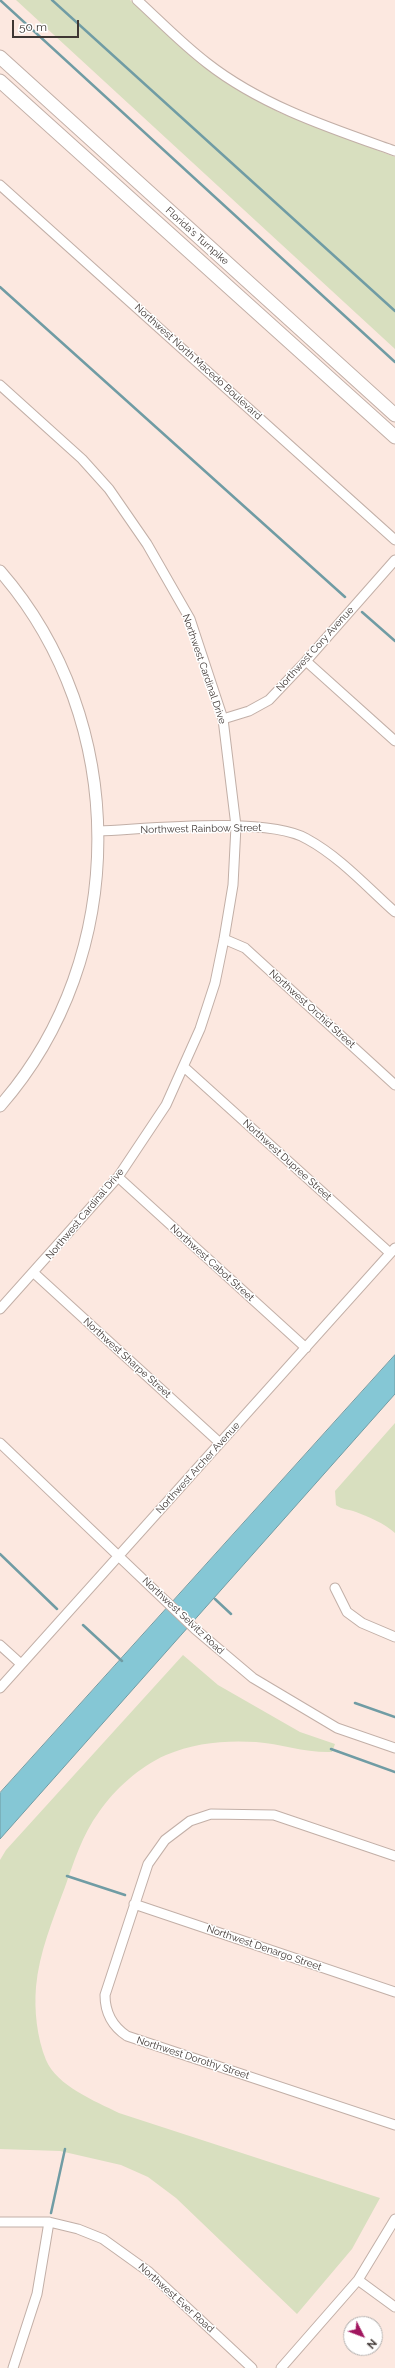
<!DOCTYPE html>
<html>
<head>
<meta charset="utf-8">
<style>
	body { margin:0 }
	#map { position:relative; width:395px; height:2368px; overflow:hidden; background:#fce8e0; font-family:Raleway,sans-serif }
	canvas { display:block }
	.north { position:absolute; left:343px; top:2316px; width:40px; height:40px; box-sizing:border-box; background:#fff; border:1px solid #b2afad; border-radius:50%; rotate:132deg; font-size:11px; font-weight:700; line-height:16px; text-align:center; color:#3e3633 }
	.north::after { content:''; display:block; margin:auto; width:14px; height:18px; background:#a1165f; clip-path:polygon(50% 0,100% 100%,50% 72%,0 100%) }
	.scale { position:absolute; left:12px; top:20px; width:67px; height:18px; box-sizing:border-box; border:2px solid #3e3633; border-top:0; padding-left:5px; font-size:12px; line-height:14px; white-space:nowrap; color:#3e3633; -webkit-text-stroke:3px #fff; paint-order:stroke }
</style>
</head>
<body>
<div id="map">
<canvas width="395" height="2368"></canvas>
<div class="north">N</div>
<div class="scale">50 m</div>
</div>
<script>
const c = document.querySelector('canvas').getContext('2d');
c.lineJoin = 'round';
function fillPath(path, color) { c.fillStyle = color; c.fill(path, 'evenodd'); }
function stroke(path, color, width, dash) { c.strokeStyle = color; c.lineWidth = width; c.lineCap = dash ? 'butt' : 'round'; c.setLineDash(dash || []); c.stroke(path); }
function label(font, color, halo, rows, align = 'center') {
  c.font = font + ' Raleway,sans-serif'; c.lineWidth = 3; c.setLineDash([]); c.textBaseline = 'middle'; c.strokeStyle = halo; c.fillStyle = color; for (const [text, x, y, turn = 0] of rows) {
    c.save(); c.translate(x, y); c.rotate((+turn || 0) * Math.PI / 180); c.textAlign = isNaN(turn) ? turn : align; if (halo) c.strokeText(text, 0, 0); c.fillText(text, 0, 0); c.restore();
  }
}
fillPath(new Path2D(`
	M16 0H130L204 66 235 87 278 112 395 157V349Z
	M395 1423V1533C384 1523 369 1517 356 1512 348 1509 342 1510 336 1505L335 1491Z
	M183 1655 218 1685 300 1732 335 1744 332 1752C306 1753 281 1744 256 1742 225 1740 194 1743 166 1755 139 1767 115 1789 99 1812 82 1835 74 1862 65 1887 53 1919 39 1953 36 1987 34 2010 37 2038 46 2060 57 2086 95 2101 119 2113L380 2198 352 2249 297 2314 176 2198 148 2177 121 2165 60 2151 0 2149V1860L6 1850Z`), '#d8dfbf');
const water = new Path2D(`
	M395 1355V1394L0 1839V1793Z`);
fillPath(water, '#85c7d5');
stroke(water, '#709ca4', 1);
stroke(new Path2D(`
	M0 0 395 362
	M52 0 395 311
	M0 287 345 597
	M362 612 395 641
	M0 1554 57 1609
	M215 1599 231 1614
	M83 1625 122 1661
	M355 1703 395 1717
	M331 1749 395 1772
	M67 1876 125 1895
	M51 2213 65 2149`), '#709ca4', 2.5);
const minor = new Path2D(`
	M137 0C160 21 182 44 207 63 262 106 330 128 395 151
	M0 185 395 540
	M0 385 82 459 109 489 147 544 190 619 223 719 236 826 233 885 224 939 215 983 200 1029 166 1105 118 1177 0 1309
	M306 661 395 741
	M223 719 249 711 269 700 306 661 395 560
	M99 831C148 829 267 816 307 839 340 857 367 887 395 912
	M224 939 245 948 395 1085
	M184 1067 390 1253
	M118 1177 306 1348
	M34 1273 220 1443
	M0 1443 195 1629 253 1678 337 1728 395 1748
	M335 1588 347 1612 362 1623 395 1637
	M0 1645 21 1664
	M0 1688 395 1248
	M395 1856 274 1815 211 1814 190 1821 165 1840 148 1864 105 1995C105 2013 112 2026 127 2036L395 2125
	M134 1904 395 1992
	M0 2222H49L78 2229 103 2239 149 2272 252 2368
	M358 2280 395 2307
	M13 2368 37 2294 49 2222
	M281 2368 358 2280 395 2219`);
const major = new Path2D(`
	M0 571C130 720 131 957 0 1106`);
const highway = new Path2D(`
	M0 57 395 415
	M0 81 395 437`);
stroke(minor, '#c2afa7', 11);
stroke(major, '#c2afa7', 13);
stroke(highway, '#c2afa7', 15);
stroke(minor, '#fff', 9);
stroke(major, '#fff', 11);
stroke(highway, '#fff', 13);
label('10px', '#3e3633', '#fff', [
	["Florida's Turnpike",197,236,42],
	["Northwest North Macedo Boulevard",198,362,42],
	["Northwest Cory Avenue",315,649,-48],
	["Northwest Cardinal Drive",204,669,71],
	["Northwest Rainbow Street",201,829,-1],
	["Northwest Orchid Street",312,1009,42],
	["Northwest Dupree Street",287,1160,42],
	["Northwest Cardinal Drive",85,1214,-50],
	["Northwest Cabot Street",212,1263,42],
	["Northwest Sharpe Street",127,1358,42],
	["Northwest Archer Avenue",198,1468,-48],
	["Northwest Selvitz Road",183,1616,43],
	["Northwest Denargo Street",264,1948,19],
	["Northwest Dorothy Street",193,2058,18],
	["Northwest Ever Road",176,2298,42]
]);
</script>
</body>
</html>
